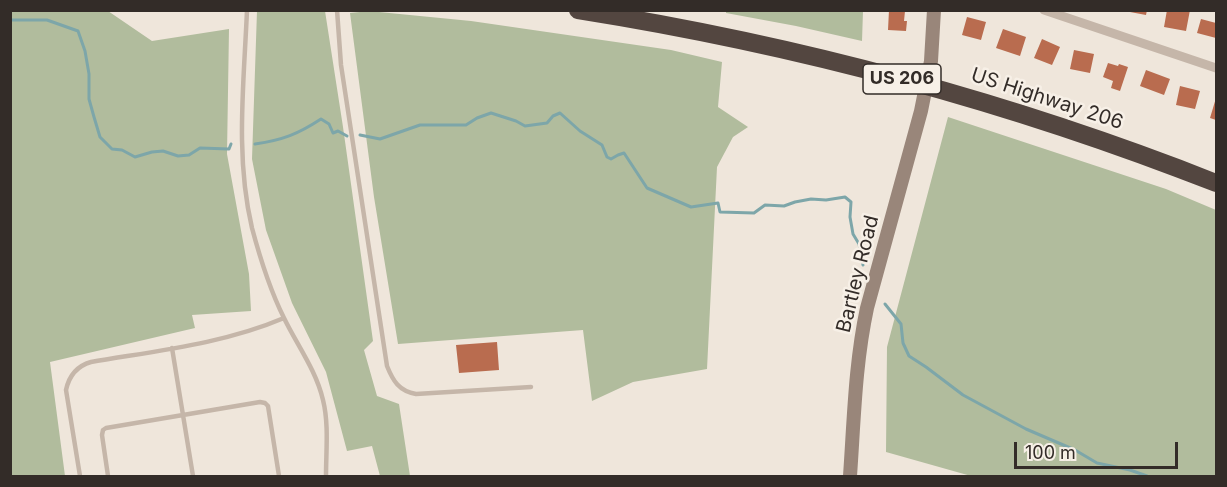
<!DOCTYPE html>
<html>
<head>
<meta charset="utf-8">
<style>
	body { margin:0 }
	#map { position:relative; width:1227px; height:487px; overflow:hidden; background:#efe6db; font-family:Inter,sans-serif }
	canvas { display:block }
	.frame { position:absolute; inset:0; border:12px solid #332c28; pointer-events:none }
	.scale { position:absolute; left:1014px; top:442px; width:164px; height:27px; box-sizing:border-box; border:3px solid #332c28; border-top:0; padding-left:8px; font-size:18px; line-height:21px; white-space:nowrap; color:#332c28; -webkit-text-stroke:4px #f7f0e7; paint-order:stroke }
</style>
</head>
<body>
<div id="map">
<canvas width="1227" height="487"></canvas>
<div class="frame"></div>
<div class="scale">100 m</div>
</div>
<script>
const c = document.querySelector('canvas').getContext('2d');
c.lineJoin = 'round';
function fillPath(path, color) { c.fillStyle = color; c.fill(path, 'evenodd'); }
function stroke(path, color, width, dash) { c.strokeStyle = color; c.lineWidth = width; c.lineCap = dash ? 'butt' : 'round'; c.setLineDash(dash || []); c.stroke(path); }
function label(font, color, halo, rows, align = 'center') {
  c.font = font + ' Inter,sans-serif'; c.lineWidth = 5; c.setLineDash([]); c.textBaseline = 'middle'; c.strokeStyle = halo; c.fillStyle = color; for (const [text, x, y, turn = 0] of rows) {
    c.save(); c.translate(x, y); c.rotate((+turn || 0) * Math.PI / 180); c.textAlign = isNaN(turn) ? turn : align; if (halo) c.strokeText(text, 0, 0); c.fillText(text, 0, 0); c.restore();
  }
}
fillPath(new Path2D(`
	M726 10 863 11 862 41 796 26 726 13Z
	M10 11H108L152 41 229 29 227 154 249 274 251 311 192 315 195 328 50 362 65 476H11Z
	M257 11H325L343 127 373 341 364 350 377 396 399 404 410 476H380L372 446 347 451 326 372 292 303 266 230 252 159Z
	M369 11 471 21 671 50 722 62 718 107 748 127 733 137 717 167 707 369 633 382 592 401 583 330 398 344 374 197 350 13Z
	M948 117 1166 189 1216 210V476H971L886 452 887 347Z`), '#b1bc9d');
stroke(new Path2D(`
	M10 20H47L78 31 85 51 89 74V99L94 117 100 137 112 149 122 150 135 157 152 152 163 151 178 156 189 155 200 148 229 149 231 144
	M360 135 380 139 420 125H466L477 118 491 113 516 121 525 126 547 123 553 116 560 113 580 131 602 145 607 157 611 159 618 155 624 153 647 188 691 207 718 203 720 212 754 213 765 205 784 206 795 202 811 199 826 200 845 197 851 202 850 217 853 234 859 244 863 265
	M255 144C283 140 298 134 321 119L329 124 333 133 338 131 347 136
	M885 304 901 324 903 343 909 356 926 367 963 395 1026 429 1075 450 1097 463 1130 470 1147 476`), '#7da6a9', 3);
fillPath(new Path2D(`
	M889 10 905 11 904 21H907L906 31 888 30Z
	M1130 10H1147L1146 15 1130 12Z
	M1167 10H1190L1186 31 1164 27Z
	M967 17 986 22 981 40 962 35Z
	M1201 19 1216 23V38L1197 33Z
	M1003 29 1026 37 1020 56 996 48Z
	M1042 39 1060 47 1052 65 1034 58Z
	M1074 50 1094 54 1090 73 1070 69Z
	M1108 63 1118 66 1119 64 1128 67 1120 91 1111 88 1113 81 1103 77Z
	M1146 70 1170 79 1164 95 1140 86Z
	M1180 86 1200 91 1195 109 1176 105Z
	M1216 98V120L1210 118Z
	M497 342 499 370 459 373 456 345Z`), '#b96c4f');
stroke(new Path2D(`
	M247 10C244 83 235 156 252 228 260 258 270 290 284 318 297 345 316 370 323 400 329 424 326 451 326 476
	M337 10 341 65 387 366C393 381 399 391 416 394L531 387
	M172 348 193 476
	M80 476 66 390C69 376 77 366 91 362 155 351 223 344 284 318
	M108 476 102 435 103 430 106 428 260 402 265 403 268 406 279 476`), '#c5b6a9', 4.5);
stroke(new Path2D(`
	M1044 10 1216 68`), '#c5b6a9', 9);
stroke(new Path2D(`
	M850 476C854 420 855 364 867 308L921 111 931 61 934 10`), '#99867a', 14);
stroke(new Path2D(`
	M578 10C799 45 1008 101 1216 183`), '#534640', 18);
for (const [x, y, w] of [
	[902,79,78]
]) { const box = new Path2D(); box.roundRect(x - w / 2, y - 15, w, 30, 4.5); c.fillStyle = '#f7f0e7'; c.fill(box); stroke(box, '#332c28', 1.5); }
label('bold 18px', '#332c28', null, [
	["US 206",902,79]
]);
label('20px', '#332c28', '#f7f0e7', [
	["US Highway 206",1047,99,18],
	["Bartley Road",858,274,-76]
]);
</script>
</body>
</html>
